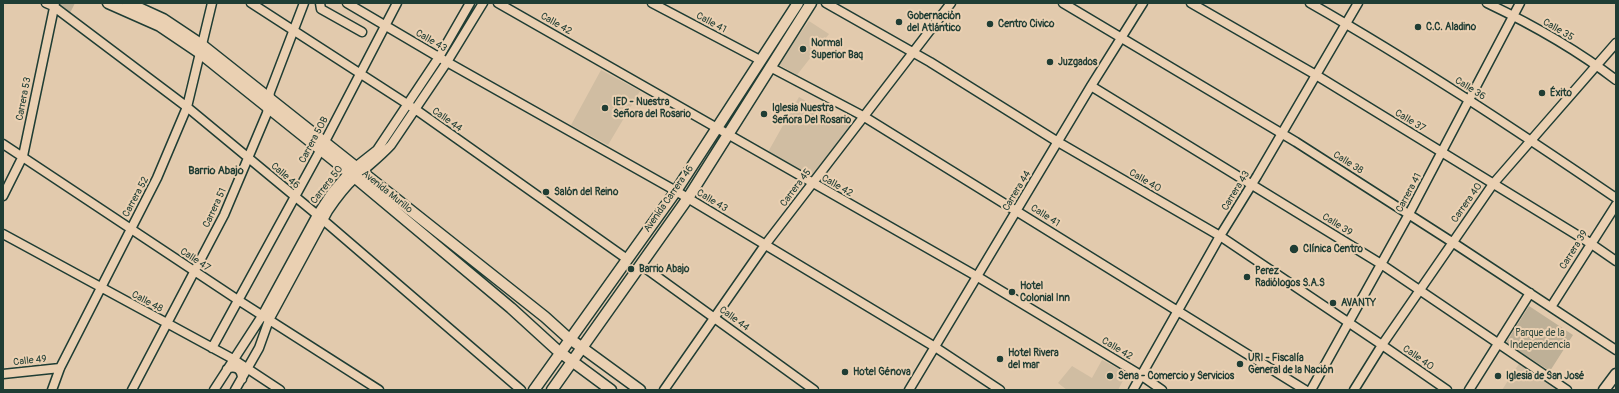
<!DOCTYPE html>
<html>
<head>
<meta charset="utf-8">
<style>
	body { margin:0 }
	#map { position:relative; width:1619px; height:393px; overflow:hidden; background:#e2caad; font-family:Pangolin,sans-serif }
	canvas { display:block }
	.frame { position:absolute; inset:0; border:4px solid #1f3d34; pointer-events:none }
</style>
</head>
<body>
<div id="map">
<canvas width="1619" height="393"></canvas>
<div class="frame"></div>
</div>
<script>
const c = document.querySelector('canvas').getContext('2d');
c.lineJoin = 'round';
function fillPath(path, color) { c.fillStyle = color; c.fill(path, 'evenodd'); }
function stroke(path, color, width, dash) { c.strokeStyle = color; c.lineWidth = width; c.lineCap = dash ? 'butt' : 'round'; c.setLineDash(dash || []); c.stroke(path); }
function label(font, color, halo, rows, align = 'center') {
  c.font = font + ' Pangolin,sans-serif'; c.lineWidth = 4; c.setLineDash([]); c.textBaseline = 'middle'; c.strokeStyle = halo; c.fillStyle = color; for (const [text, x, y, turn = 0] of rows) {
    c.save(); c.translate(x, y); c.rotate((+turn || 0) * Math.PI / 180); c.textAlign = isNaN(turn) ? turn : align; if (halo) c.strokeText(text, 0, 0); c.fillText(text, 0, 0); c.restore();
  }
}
fillPath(new Path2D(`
	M809 21 829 34 797 75 778 64Z
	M601 70 640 91 608 145 571 125Z
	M799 97 850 126 812 178 768 152Z
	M1102 360 1127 373 1118 390H1067L1058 383 1072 366 1092 378Z
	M1520 362 1560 390H1502Z`), '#d0bda2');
fillPath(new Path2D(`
	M60 3H75L70 13 59 5Z
	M1529 306 1573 335 1550 371 1506 343Z`), '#beb097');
const minor = new Path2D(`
	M46 3 53 6 187 107 315 213 521 390
	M251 3 415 109 627 259
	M320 3 321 9 362 32
	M347 3 447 62 676 191 935 347 1000 390
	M498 3 978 277 1142 376 1162 390
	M652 3 760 60
	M826 3 930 62 1058 142 1220 236 1382 345 1447 390
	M1063 3 1296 142 1452 242 1616 350
	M1191 3 1316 75 1590 243 1616 261
	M1310 3C1415 63 1516 130 1616 198
	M1487 3C1531 24 1577 50 1616 80
	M770 67 863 116 1305 390
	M1091 86 1381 264 1567 390
	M3 144 238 300 379 390
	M3 196 23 156 55 3
	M3 234 233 359 280 390
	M641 265 814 390
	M1551 307 1616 205
	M212 348 321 149 397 3
	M227 369C235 365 242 369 242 379
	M3 374 60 368
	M52 390 60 368 157 178 187 107 212 3
	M132 390 224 215 267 113 270 92 304 3
	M214 390 262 316 317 215 332 192 349 172 377 150 439 57 470 3
	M235 390 259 348 269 320 328 211C336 199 345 187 356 177 368 166 380 157 391 145L447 62 483 3
	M664 390 765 245 951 3
	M909 390 1091 86 1143 3
	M1133 390 1220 236 1257 176 1358 3
	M1311 390 1409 214 1520 3
	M1354 390 1382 345 1493 184 1616 43
	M1469 390 1530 293`);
const major = new Path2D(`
	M108 3 160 26 200 53 346 170 511 308 557 350 611 390
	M128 3 163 19 202 45 545 317 566 336 640 390
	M534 390 676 191 798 3
	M552 390 688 198 811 3
	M1604 390 1616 374`);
stroke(minor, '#1f3d34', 11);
stroke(major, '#1f3d34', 13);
stroke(minor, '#ead0b2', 8);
stroke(major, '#ead0b2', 10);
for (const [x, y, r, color] of [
	[899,22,4,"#1f3d34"],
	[990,24,4,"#1f3d34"],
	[1418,27,4,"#1f3d34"],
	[803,49,4,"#1f3d34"],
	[1050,62,4,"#1f3d34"],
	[1542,93,4,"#1f3d34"],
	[605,108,4,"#1f3d34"],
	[764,114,4,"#1f3d34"],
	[546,192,4,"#1f3d34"],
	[1294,249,5,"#1f3d34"],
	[631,269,4,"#1f3d34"],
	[1247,277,4,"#1f3d34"],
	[1012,292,4,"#1f3d34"],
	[1333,303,4,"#1f3d34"],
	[1000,359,4,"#1f3d34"],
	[1240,364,4,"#1f3d34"],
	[845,372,4,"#1f3d34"],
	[1110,376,4,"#1f3d34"],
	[1498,376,4,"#1f3d34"]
]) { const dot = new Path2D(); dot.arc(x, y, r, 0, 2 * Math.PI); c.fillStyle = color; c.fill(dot); stroke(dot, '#ead0b2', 1.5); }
label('bold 10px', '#1f3d34', '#ead0b2', [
	["Gobernación",907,16],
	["del Atlántico",907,28],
	["Centro Civico",998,24],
	["C.C. Aladino",1426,27],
	["Normal",811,43],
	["Superior Baq",811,55],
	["Juzgados",1058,62],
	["Éxito",1550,93],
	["IED - Nuestra",613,102],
	["Señora del Rosario",613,114],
	["Iglesia Nuestra",772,108],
	["Señora Del Rosario",772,120],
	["Salón del Reino",554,192],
	["Clínica Centro",1303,249],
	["Barrio Abajo",639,269],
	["Perez",1255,271],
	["Radiólogos S.A.S",1255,283],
	["Hotel",1020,286],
	["Colonial Inn",1020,298],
	["AVANTY",1341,303],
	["Hotel Rivera",1008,353],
	["del mar",1008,365],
	["URI - Fiscalía",1248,358],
	["General de la Nación",1248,370],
	["Hotel Génova",853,372],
	["Sena - Comercio y Servicios",1118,376],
	["Iglesia de San José",1506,376]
], 'left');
label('10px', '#1f3d34', '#ead0b2', [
	["Calle 41",711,23,28],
	["Calle 42",556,24,30],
	["Calle 35",1558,30,30],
	["Calle 43",431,41,30],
	["Calle 36",1470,89,32],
	["Carrera 53",24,99,-79],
	["Calle 44",447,120,35],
	["Calle 37",1410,121,31],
	["Carrera 50B",314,140,-62],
	["Calle 38",1348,163,32],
	["Calle 46",285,176,41],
	["Calle 40",1145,181,30],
	["Carrera 50",327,185,-52],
	["Calle 42",837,186,30],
	["Carrera 45",796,188,-53],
	["Carrera 44",1017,191,-59],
	["Carrera 43",1236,191,-59],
	["Avenida Murillo",387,192,39],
	["Carrera 41",1409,193,-62],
	["Carrera 52",136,197,-62],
	["Avenida Carrera 46",669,199,-55],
	["Calle 43",712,201,31],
	["Carrera 40",1467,203,-55],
	["Carrera 51",215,208,-65],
	["Calle 41",1045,216,32],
	["Calle 39",1337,225,32],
	["Carrera 39",1574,250,-58],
	["Calle 47",195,260,34],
	["Calle 48",147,302,28],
	["Calle 44",734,319,36],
	["Calle 42",1117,349,31],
	["Calle 40",1418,358,35],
	["Calle 49",30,361,-6]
]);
label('10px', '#2f483e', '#ead0b2', [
	["Parque de la",1540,333],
	["Independencia",1540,345]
]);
label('bold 11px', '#1f3d34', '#ead0b2', [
	["Barrio Abajo",216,171]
]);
</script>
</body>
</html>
